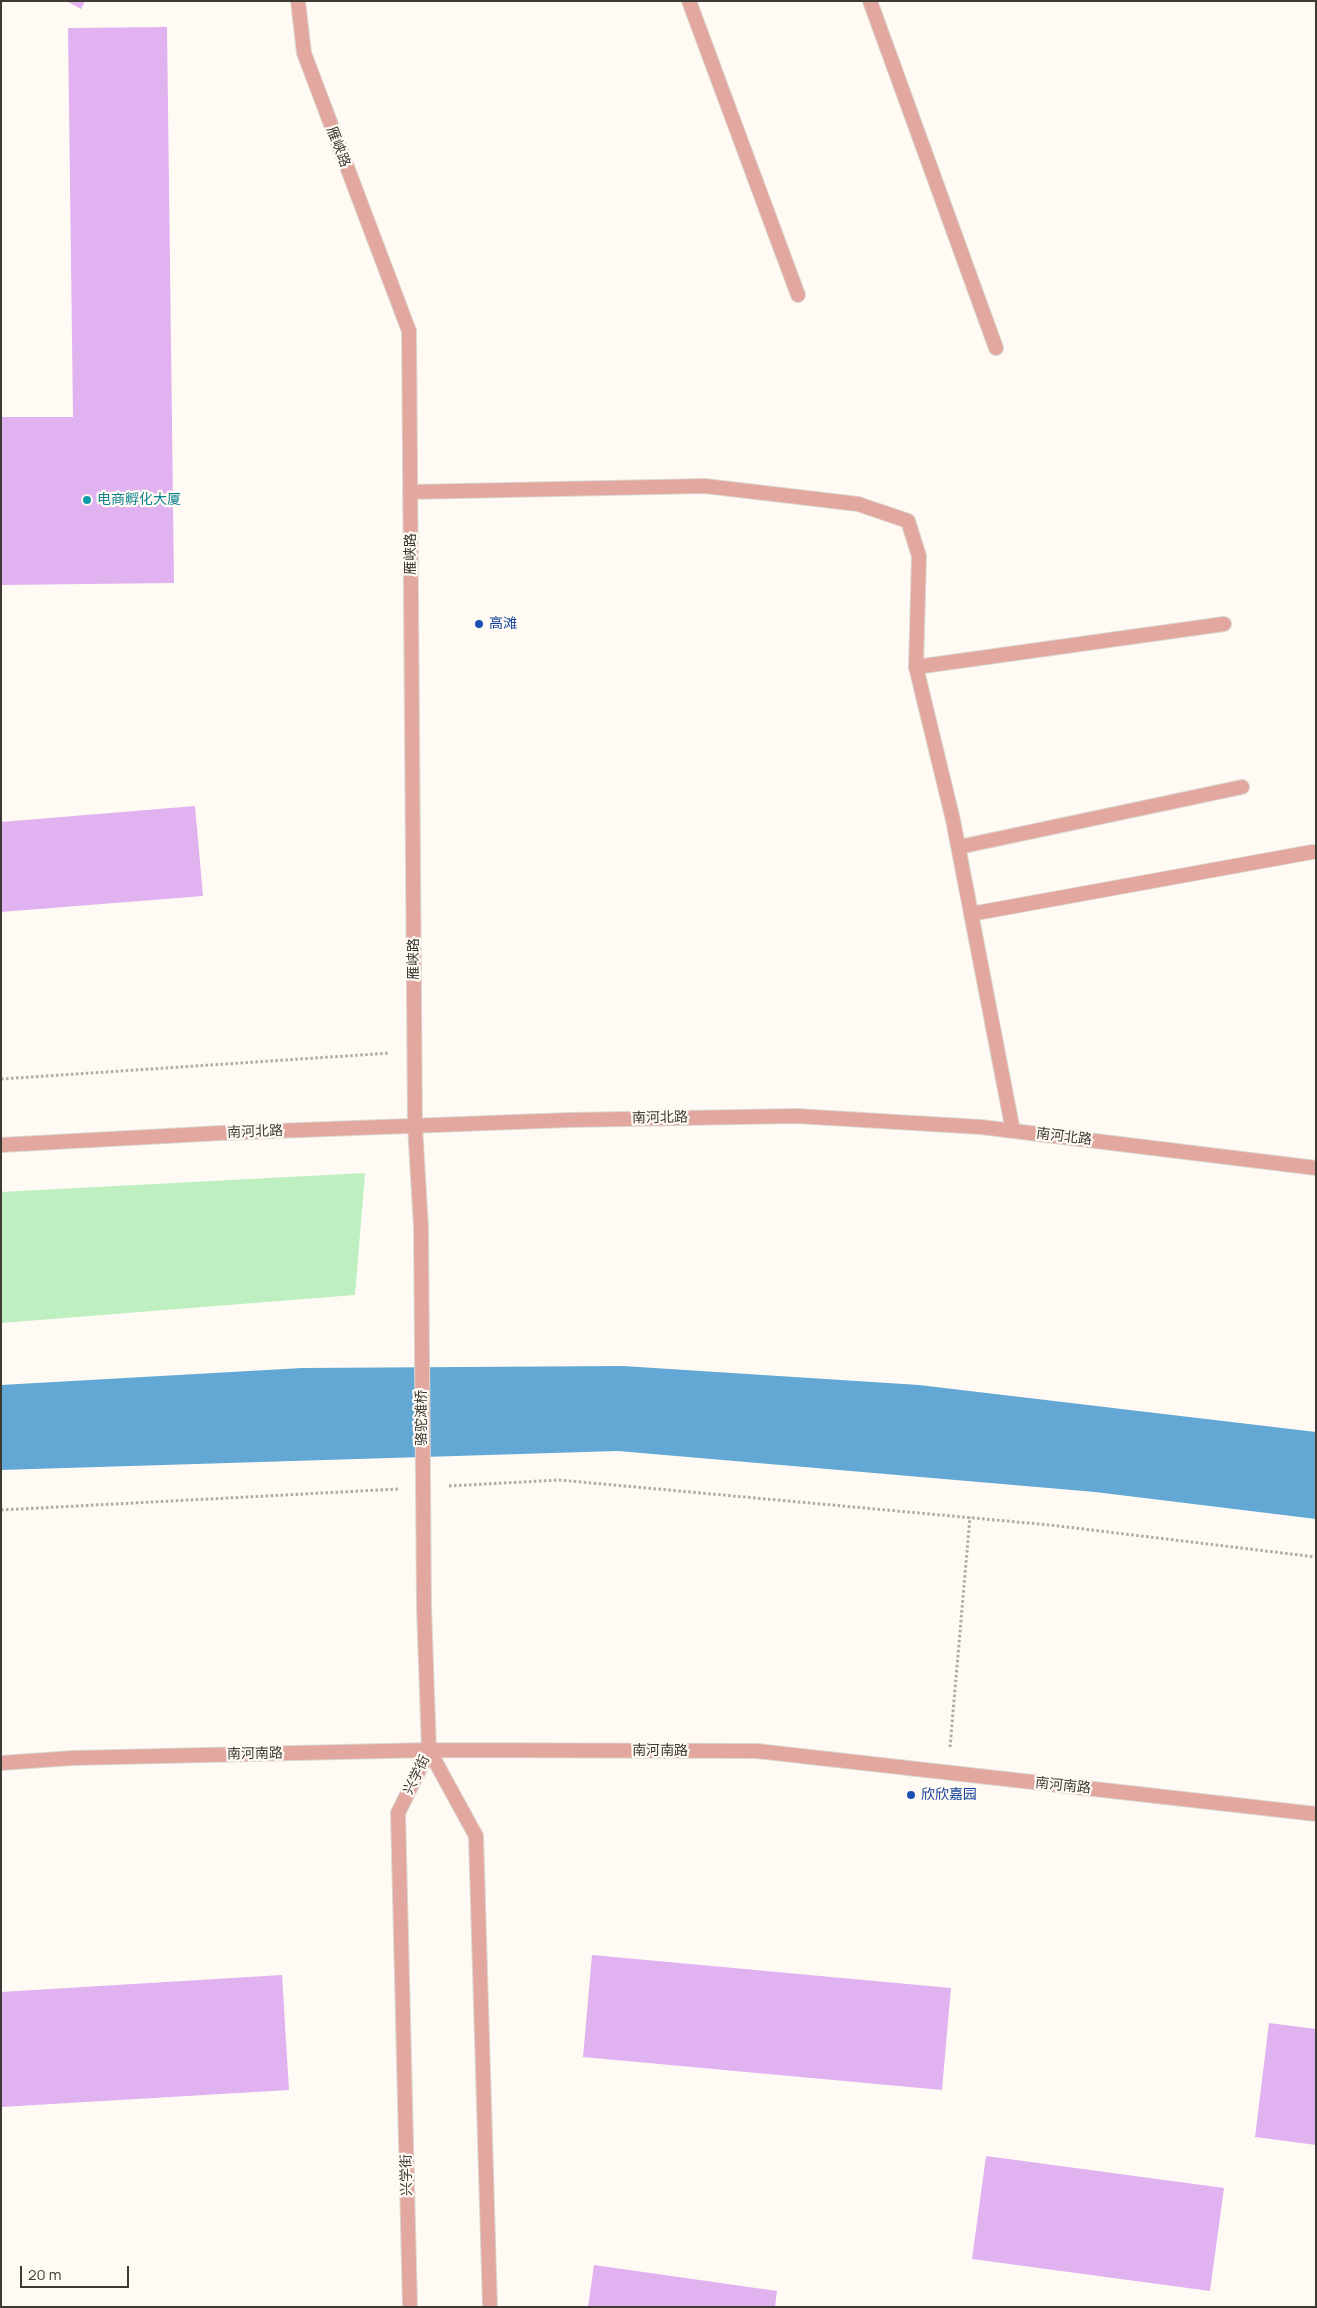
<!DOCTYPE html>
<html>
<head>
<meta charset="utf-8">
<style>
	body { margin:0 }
	#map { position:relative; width:1317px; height:2308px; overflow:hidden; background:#fffbf4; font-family:Manrope,sans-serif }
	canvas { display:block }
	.frame { position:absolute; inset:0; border:2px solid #3d3933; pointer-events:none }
	.scale { position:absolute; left:20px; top:2266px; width:109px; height:22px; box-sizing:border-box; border:2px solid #3d3933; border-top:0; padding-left:6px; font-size:15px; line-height:18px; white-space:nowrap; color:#3d3933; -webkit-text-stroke:4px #fffbf4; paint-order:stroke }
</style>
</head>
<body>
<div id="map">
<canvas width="1317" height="2308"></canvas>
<div class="frame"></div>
<div class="scale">20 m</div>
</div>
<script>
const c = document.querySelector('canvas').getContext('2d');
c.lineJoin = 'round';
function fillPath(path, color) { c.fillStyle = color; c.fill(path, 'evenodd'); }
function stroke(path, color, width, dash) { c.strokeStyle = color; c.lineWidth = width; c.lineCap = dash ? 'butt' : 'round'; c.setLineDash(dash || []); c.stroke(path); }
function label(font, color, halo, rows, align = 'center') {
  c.font = font + ' Manrope,"Noto Sans SC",sans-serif'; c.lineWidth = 4.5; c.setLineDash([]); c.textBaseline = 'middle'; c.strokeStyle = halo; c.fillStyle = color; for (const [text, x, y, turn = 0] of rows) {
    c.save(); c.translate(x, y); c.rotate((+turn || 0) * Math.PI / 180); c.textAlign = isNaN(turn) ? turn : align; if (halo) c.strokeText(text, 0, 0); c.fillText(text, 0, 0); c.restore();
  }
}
fillPath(new Path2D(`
	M365 1173 355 1295 1 1323V1192Z`), '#beefc0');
fillPath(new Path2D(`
	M623 1366 919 1385 1316 1432V1519L1095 1492 618 1451 1 1470V1385L302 1368Z`), '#63a8d5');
fillPath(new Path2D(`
	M66 1H85L81 9Z
	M167 27 174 583 1 585V417H73L68 28Z
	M195 806 203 896 1 912V822Z
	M592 1955 951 1988 942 2090 583 2057Z
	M282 1975 289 2090 1 2107V1992Z
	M1269 2023 1316 2029V2145L1255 2137Z
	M986 2156 1224 2188 1210 2291 972 2259Z
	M594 2265 777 2291 775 2307H588Z`), '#e0b2ef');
const service = new Path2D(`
	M689 1 798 295
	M870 1 996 348
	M916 667 1224 624
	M959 847 1242 787
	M971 914 1312 852`);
const minor = new Path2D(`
	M410 492 705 486 858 504 908 521 919 556 916 667 953 820 1013 1131`);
const tertiary = new Path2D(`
	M298 1 304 53 409 331 415 1126 421 1227
	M1 1145 221 1133 569 1120 796 1116 981 1127 1316 1168
	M424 1608 429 1750 476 1836 490 2307
	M1 1763 73 1758 429 1750 757 1751 1316 1814
	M410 2307 398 1813 429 1750`);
stroke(service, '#dcd8d1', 16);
stroke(minor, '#dcd8d1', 16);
stroke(tertiary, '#dcd8d1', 16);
stroke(new Path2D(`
	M1 1079 390 1053
	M449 1486 559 1480 1050 1525 1316 1557
	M1 1510 398 1489
	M950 1747 970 1517`), '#afaba5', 3, [2.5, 2.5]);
stroke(service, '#e2a79e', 14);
stroke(minor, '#e2a79e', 14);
stroke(tertiary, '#e2a79e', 14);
const tertiaryBridge = new Path2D(`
	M421 1227 424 1608`);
stroke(tertiaryBridge, '#dcd8d1', 16, []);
stroke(tertiaryBridge, '#e2a79e', 14);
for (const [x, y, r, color] of [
	[87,500,5,"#0f9aa8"],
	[479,624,5,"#1a4fb4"],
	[911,1795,5,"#1a4fb4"]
]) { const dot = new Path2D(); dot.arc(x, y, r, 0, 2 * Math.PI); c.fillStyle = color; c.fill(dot); stroke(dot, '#fffbf4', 2); }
label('14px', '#3d3933', '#fffbf4', [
	["雁峡路",338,147,69],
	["雁峡路",411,554,-90],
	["雁峡路",414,959,-90],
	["南河北路",660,1118,-1],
	["南河北路",255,1132,-2],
	["南河北路",1064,1137,7],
	["骆驼滩桥",422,1418,-90],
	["南河南路",660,1751],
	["南河南路",255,1754,-1],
	["兴学街",417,1775,-64],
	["南河南路",1063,1786,6],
	["兴学街",407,2175,-91]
]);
label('14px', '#0d838f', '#fffbf4', [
	["电商孵化大厦",97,500]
], 'left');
label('14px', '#164399', '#fffbf4', [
	["高滩",489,624],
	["欣欣嘉园",921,1795]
], 'left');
</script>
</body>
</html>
